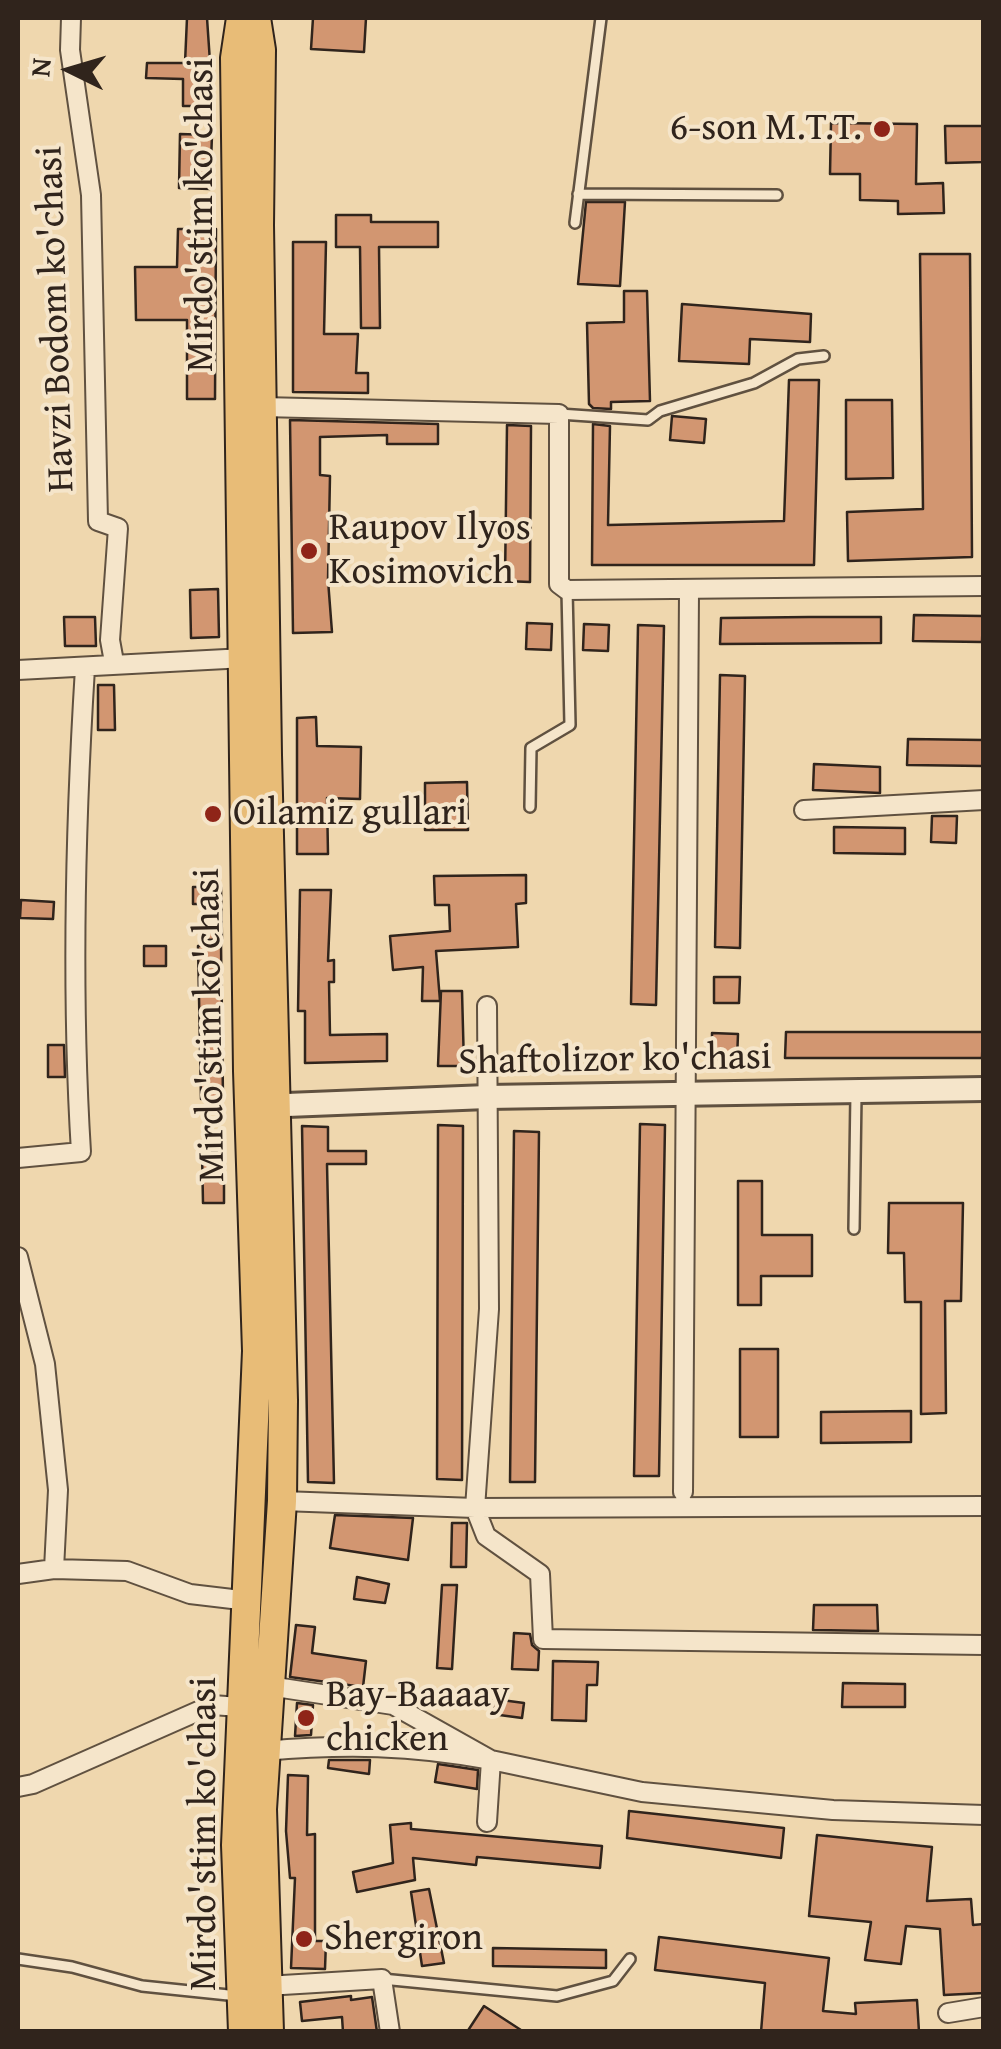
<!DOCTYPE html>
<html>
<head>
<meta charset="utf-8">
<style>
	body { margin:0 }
	#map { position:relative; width:1001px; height:2049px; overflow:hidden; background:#efd7ae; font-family:"Gentium Book Plus",serif }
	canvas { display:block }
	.frame { position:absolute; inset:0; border:20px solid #30241c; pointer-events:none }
	.north { position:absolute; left:20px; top:20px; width:100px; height:100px; -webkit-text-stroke:8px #f5e5ca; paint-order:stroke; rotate:275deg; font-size:28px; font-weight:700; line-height:40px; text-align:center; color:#30241c }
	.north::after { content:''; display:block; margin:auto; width:35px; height:45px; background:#30241c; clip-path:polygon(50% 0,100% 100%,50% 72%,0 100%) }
</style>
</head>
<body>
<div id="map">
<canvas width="1001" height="2049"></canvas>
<div class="frame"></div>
<div class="north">N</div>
</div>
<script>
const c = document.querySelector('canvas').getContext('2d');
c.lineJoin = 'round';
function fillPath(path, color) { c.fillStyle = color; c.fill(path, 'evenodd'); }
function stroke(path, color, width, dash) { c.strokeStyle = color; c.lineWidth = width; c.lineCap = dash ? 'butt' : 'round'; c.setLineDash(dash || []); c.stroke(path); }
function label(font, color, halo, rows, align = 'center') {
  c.font = font + ' "Gentium Book Plus",serif'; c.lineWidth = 8; c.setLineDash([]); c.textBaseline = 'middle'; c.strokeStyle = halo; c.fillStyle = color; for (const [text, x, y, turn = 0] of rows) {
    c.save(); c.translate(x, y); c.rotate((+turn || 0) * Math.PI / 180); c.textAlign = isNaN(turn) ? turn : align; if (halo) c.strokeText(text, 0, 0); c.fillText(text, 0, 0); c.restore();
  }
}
const building = new Path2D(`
	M187 18H207L213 106H183V79L146 78 147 63H185Z
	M313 18H366L364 52 311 49Z
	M831 123 917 124 916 184 943 183 944 213 898 214V201L860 200V174H830Z
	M945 126H984V162L946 163Z
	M180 134 212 135 210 189 179 188Z
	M586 202H625L620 286 578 284Z
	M336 215H371V222H438V247H379L380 328H361L360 247H336Z
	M178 229H216L215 399H187V320H136L135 267H177Z
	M293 242H326L324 334H358L356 373H368V393L293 392Z
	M920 254H970L972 557 848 561 847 512 923 509Z
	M624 291H647L650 401 611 402V409L593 408 589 404 587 323 624 322Z
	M682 304 811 314 810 342 750 339 749 364 679 361Z
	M789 380H819L814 565H592L593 424 610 426 608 525 784 521Z
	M846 400H892L893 478 846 479Z
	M672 416 706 419 704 443 670 440Z
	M290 420 438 424V444H387V435L320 437V475L330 476 328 580 332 632 293 633Z
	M507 425 531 426 530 582 505 581Z
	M218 589 219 637 191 638 190 590Z
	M914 615 983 616 982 642 913 641Z
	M64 617H95L96 646H65Z
	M809 617H881V643L720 644 721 618Z
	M527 623 552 624 551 650 526 649Z
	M584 624 609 625 608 651 583 650Z
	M638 625 664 626 656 1005 631 1004Z
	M720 675 745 676 740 948 715 947Z
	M98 685H114L115 730H98Z
	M316 717 317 746 361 747 360 799 327 798 328 854H297V718Z
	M908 739 984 740 983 766 907 765Z
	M814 764 880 767V793L813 790Z
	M467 782 468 830H425V783Z
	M932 816H957L956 843 931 842Z
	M834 827 905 828V854L834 853Z
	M526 875V903L516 904 518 947 436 951 440 1001H422L423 967 393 970 390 936 450 931 449 905H435L434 876Z
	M193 887H221L222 939 208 940V904H193Z
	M300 890H331L328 961 334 960V982H329L330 1035 387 1034V1061L305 1063V1011H298Z
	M21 900 54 902 53 919 20 918Z
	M221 944 223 1098 201 1099 198 946Z
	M144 946H166V966H144Z
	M714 977H740L739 1003H714Z
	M441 991H462L464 1066H438Z
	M786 1032H983L982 1058H785Z
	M712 1033 738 1034 737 1060 712 1059Z
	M48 1045H64L65 1077H48Z
	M640 1124 665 1125 659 1476H634Z
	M438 1125 463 1126 462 1480 437 1479Z
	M302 1126 328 1127V1151H366V1164H327L334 1483 308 1482Z
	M514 1131 539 1132 535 1482H510Z
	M202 1152H224V1203H203Z
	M738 1181H762V1235H812V1276H761V1305H738Z
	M889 1203H963L961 1301H945L946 1413 921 1414V1302H905L904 1253H888Z
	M740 1349H778V1437H740Z
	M911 1411V1442L821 1443V1412Z
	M335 1515 413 1518 408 1560 330 1548Z
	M452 1523H467L466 1567H451Z
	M357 1577 389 1584 385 1603 354 1599Z
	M442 1585H457L452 1669 437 1668Z
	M814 1605H877L878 1631 813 1630Z
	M296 1625 315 1627 312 1653 366 1661 363 1687 290 1677Z
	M514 1633 530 1634 532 1645 539 1651 538 1670 512 1669Z
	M553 1661 598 1662 597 1685H587L586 1721 552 1720Z
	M843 1683 905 1684V1707H842Z
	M494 1699 524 1703 522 1718 492 1714Z
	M297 1703 313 1705 311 1735 295 1736Z
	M329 1760H370L369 1774 328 1768Z
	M438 1764 478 1770 477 1789 435 1782Z
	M288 1775 308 1776 307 1835 315 1834V1941H326L325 1969 291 1968 295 1878H290L286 1831Z
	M629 1811 784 1828 781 1858 627 1838Z
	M411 1823V1829L602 1846 600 1868 477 1857 476 1865 413 1858 415 1880 357 1892 353 1872 393 1863 390 1825Z
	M817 1835 932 1847 927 1901 971 1899 973 1925 984 1924V1993L944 1995 940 1929 906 1926 901 1964 865 1960 871 1922 809 1916Z
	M429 1889 444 1963 422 1966 411 1892Z
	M659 1937 829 1958 823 2011 856 2014 855 2003 917 2000 919 2032H761L765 1983 655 1970Z
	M493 1948 606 1950V1968L493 1966Z
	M351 1996V2000L372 1997 377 2032H343L342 2017 302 2021 300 2002Z
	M484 2006 524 2032H467Z`);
fillPath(building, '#d29671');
stroke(building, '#30241c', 2.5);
const service = new Path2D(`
	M578 194 777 195
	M575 223 601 18
	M559 414 648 420 660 411 754 383 798 359 824 356
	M530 807 531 748 570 725 567 590
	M854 1229 856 1094
	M18 1959 72 1967 142 1986 238 1996
	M382 1979 557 1996 613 1981 630 1959`);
const minor = new Path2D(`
	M71 18 70 50 91 195 98 521 118 528 110 640 114 662
	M262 407 559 414V584L567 590 984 586
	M18 670 245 658
	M804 810 984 800
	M487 1006 489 1309 475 1508 486 1536 540 1574 543 1639 984 1645
	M18 1158 81 1152C71 991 75 829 85 668
	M18 1257 45 1364 58 1490 54 1569
	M683 1492 689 592
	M282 1501 475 1508 984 1506
	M18 1574 54 1569 127 1571 190 1594 249 1601
	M269 1686 393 1705 491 1760 642 1792 833 1810 984 1815
	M264 1751C345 1744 411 1745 491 1760L487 1822
	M18 1787 33 1784 212 1705 240 1707
	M266 1986 382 1979 390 2032
	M948 2013 984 2007`);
const tertiary = new Path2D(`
	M262 1106 487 1097 984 1089`);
const primary = new Path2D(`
	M241 18 235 58 248 1071 257 1351 236 1845 243 2032
	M256 18 261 50 259 225 267 755 283 1400 282 1501 262 1809 269 2032`);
stroke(service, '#605140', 14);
stroke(minor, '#605140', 22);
stroke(tertiary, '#605140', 28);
stroke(primary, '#30241c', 32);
stroke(service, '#f5e5ca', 9);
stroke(minor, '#f5e5ca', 18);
stroke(tertiary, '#f5e5ca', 22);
stroke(primary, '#e8bc77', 28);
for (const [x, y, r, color] of [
	[882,129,10,"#8f2418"],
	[309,551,10,"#8f2418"],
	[213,814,10,"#8f2418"],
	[306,1718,10,"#8f2418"],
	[304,1939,10,"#8f2418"]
]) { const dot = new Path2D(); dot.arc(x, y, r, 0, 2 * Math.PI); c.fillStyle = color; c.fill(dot); stroke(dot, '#f5e5ca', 4); }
label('38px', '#30241c', '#f5e5ca', [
	["6-son M.T.T.",862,129,"right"],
	["Raupov Ilyos",329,529],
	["Kosimovich",329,573],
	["Oilamiz gullari",233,814],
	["Bay-Baaaay",326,1696],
	["chicken",326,1740],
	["Shergiron",324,1939]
], 'left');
label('38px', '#30241c', '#f5e5ca', [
	["Mirdo'stim ko'chasi",202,215,-90],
	["Havzi Bodom ko'chasi",57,319,-92],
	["Mirdo'stim ko'chasi",211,1025,-91],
	["Shaftolizor ko'chasi",615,1061,-1],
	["Mirdo'stim ko'chasi",205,1834,-90]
]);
</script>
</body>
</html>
